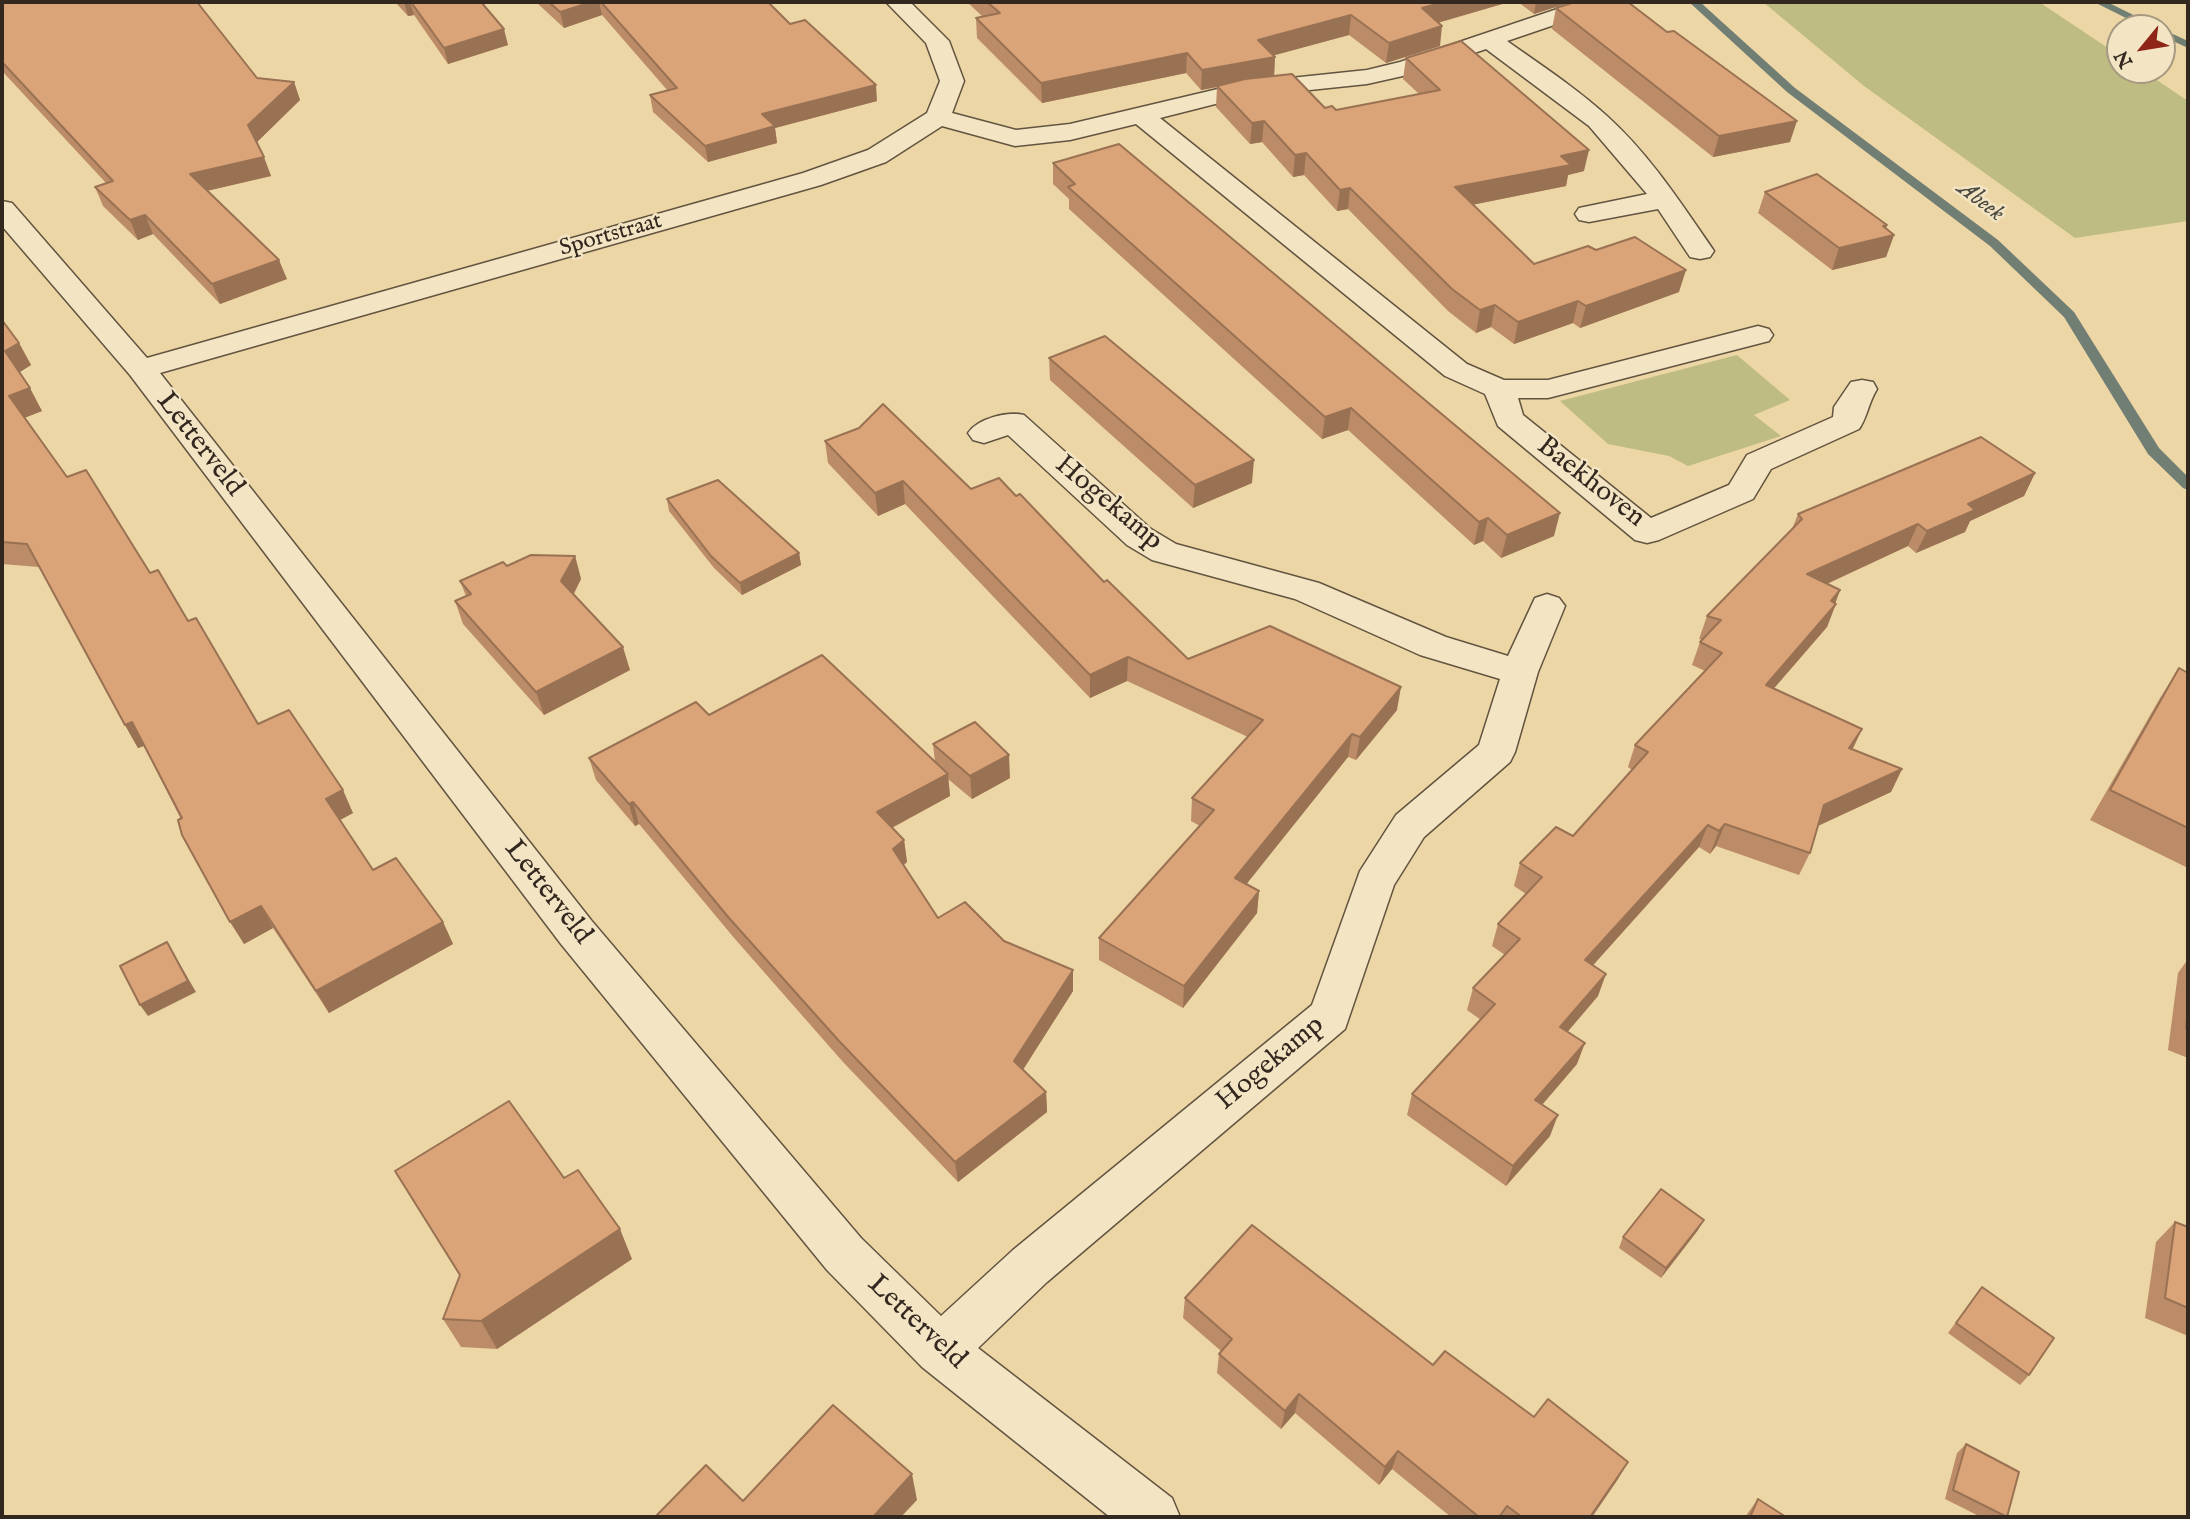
<!DOCTYPE html>
<html>
<head>
<meta charset="utf-8">
<style>
	body { margin:0 }
	#map { position:relative; width:2190px; height:1519px; overflow:hidden; background:#edd6a5; font-family:"IM FELL English",serif }
	canvas { display:block }
	.frame { position:absolute; inset:0; border:4px solid #33281f; pointer-events:none }
	.north { position:absolute; left:2106px; top:14px; width:70px; height:70px; box-sizing:border-box; background:#f3e4c4; border:2px solid #a69982; border-radius:50%; rotate:240deg; font-size:19px; font-weight:700; line-height:28px; text-align:center; color:#33281f }
	.north::after { content:''; display:block; margin:auto; width:24px; height:32px; background:#8f2418; clip-path:polygon(50% 0,100% 100%,50% 72%,0 100%) }
</style>
</head>
<body>
<div id="map">
<canvas width="2190" height="1519"></canvas>
<div class="frame"></div>
<div class="north">N</div>
</div>
<script>
const c = document.querySelector('canvas').getContext('2d');
c.lineJoin = 'round';
function fillPath(path, color) { c.fillStyle = color; c.fill(path, 'evenodd'); }
function stroke(path, color, width, dash) { c.strokeStyle = color; c.lineWidth = width; c.lineCap = dash ? 'butt' : 'round'; c.setLineDash(dash || []); c.stroke(path); }
function label(font, color, halo, rows, align = 'center') {
  c.font = font + ' "IM FELL English",serif'; c.lineWidth = 5; c.setLineDash([]); c.textBaseline = 'middle'; c.strokeStyle = halo; c.fillStyle = color; for (const [text, x, y, turn = 0] of rows) {
    c.save(); c.translate(x, y); c.rotate((+turn || 0) * Math.PI / 180); c.textAlign = isNaN(turn) ? turn : align; if (halo) c.strokeText(text, 0, 0); c.fillText(text, 0, 0); c.restore();
  }
}
fillPath(new Path2D(`
	M1763 2H2039L2120 56V70H2142L2188 101V221L2075 238 1864 86Z
	M1737 355 1790 400 1754 415 1781 436 1688 466 1669 456 1608 444 1560 401Z`), '#bebc82');
fillPath(new Path2D(`
	M1689 2H1700L1795 88 1998 240 2074 312 2159 448 2188 477V490L2183 488 2148 454 2064 317 1990 246 1787 92Z
	M2094 2H2107L2160 28H2146Z
	M2162 29 2188 41V48L2162 36Z`), '#717e74');
const street = new Path2D(`
	M886 2H910L949 41 964 81 952 113 1016 130 1070 124 1243 83 1367 70 1400 62 1578 2H1610L1607 7 1507 41C1541 65 1576 88 1607 116 1650 155 1681 203 1714 251L1710 257 1700 259 1690 257 1658 209 1589 222 1579 220 1575 214 1579 208 1647 194 1589 126 1486 49 1416 73 1367 84 1243 97 1160 118 1467 364 1504 380H1548L1758 326 1769 329 1773 335 1769 341 1548 398H1518L1523 415 1651 518 1729 485 1747 455 1833 417 1834 407 1851 382 1862 380 1873 382 1877 389C1868 404 1867 418 1859 429L1771 469 1753 499 1659 540 1647 543 1635 540 1498 426 1485 394 1445 376 1136 124 1070 140 1015 146 942 126 886 162 821 185 160 373 591 920 861 1238 941 1316 1013 1250 1312 1005 1360 871 1396 815 1479 745 1500 679 1420 655 1295 599 1152 560 1127 545 1008 435 984 443 973 440 968 433C978 418 1008 411 1024 415L1151 529 1176 544 1319 583 1446 637 1508 656 1535 598 1547 594 1559 598 1565 606 1538 672 1515 752 1510 762 1424 837 1394 885 1345 1029 1047 1282 978 1348 1172 1498 1180 1517H1110L922 1367 827 1270 561 944 130 375 2 226V201L12 203 147 358 803 173 868 150 927 113 940 81 926 43Z`);
stroke(street, '#625440', 3);
fillPath(street, '#f3e4c4');
fillPath(new Path2D(`
	M2 2 257 78 294 82 300 100 257 142 271 176 207 191 287 279 220 304 153 234 138 240 103 206 95 187 106 183 2 71Z
	M395 2H488L484 5 508 45 448 64 414 15 408 16Z
	M536 2H768L790 24 877 101 775 128 777 143 708 162 653 112 650 95 668 91 602 15 564 28Z
	M967 2H1509L1438 23 1440 46 1386 63 1349 35 1274 55 1275 57 1274 76 1325 108 1336 110 1419 94 1403 79 1406 58 1584 171 1568 175 1566 186 1472 205 1534 264 1596 250 1679 292 1580 328 1573 323 1514 344 1491 327 1476 333 1448 311 1348 209 1337 211 1304 175 1293 177 1262 142 1250 144 1216 107 1217 87 1201 90 1186 73 1042 103 977 38 976 18 983 17Z
	M1518 2H1571L1534 14Z
	M1556 8 1790 142 1713 157 1552 29Z
	M1053 163 1554 536 1501 558 1483 541 1474 545 1348 430 1322 439 1069 209V199L1053 184Z
	M1765 192 1887 225 1886 228 1894 235 1886 257 1832 270 1758 213Z
	M2 320 19 343 31 365 19 372 42 411 25 417 67 477 150 573 188 621 258 724 353 813 340 820 373 870 443 922 453 944 329 1013 273 928 244 944 144 746 138 748 125 725 39 567 2 564Z
	M1049 358 1252 483 1193 508 1050 380Z
	M825 441 971 489 1104 582 1188 659 1397 710 1356 760 1348 757 1246 884 1259 891 1257 913 1183 1008 1099 960V938L1200 826 1191 821 1192 798 1248 737 1127 681 1090 698 905 504 878 516 828 463Z
	M2035 473 2024 496 1970 521 1965 532 1916 553 1908 546 1827 584 1840 590 1827 627 1774 688 1862 729 1853 749 1902 769 1891 792 1818 826 1810 853 1799 875 1716 846 1710 854 1699 847 1593 965 1598 996 1567 1032 1577 1064 1542 1105 1550 1136 1506 1186 1407 1115 1412 1094 1481 1020 1467 1010 1473 988 1505 955 1492 946 1498 924 1526 894 1514 886 1520 863 1573 836 1632 770 1628 767 1635 745 1705 671 1692 665 1700 642 1703 640 1699 639 1707 616 1792 529 1798 514Z
	M667 499 799 553 801 565 742 595 714 568 669 511Z
	M575 556 581 579 574 594 630 670 544 715 463 624 455 601 466 596 460 581 507 566Z
	M2179 668 2188 673V868L2090 820 2160 698Z
	M709 715 935 762 933 744 1010 778 972 799 948 779 950 796 892 828 904 840 907 862 904 865 938 918 1004 941 1073 991 1023 1070 1046 1092 1047 1112 958 1182 843 1062 735 939 639 824 635 826 596 780 589 758Z
	M2188 959V1058L2168 1050 2178 973Z
	M395 1171 564 1178 632 1259 497 1349 461 1347 443 1319 460 1276Z
	M2175 1222 2188 1227V1336L2145 1318 2156 1242Z
	M1698 1230 1661 1278 1619 1248 1623 1237Z
	M1982 1287 2029 1375 2020 1385 1948 1333Z
	M1185 1298 1433 1365 1618 1479 1592 1517H1451L1392 1469 1379 1485 1295 1413 1281 1429 1217 1373 1219 1354 1221 1351 1183 1318Z
	M1966 1444 2007 1517H1981L1945 1499 1957 1453Z
	M1758 1499 1786 1517H1745Z`), '#bb8c67');
fillPath(new Path2D(`
	M404 2H410L414 15 408 16Z
	M592 2H599L602 15 564 28 560 12Z
	M1445 2H1509L1419 28 1422 8Z
	M1536 2H1571L1534 14Z
	M1351 15 1349 35 1257 60 1258 40Z
	M1442 26 1440 46 1386 63 1389 43Z
	M504 29 508 45 448 64 444 48Z
	M1187 53 1186 73 1042 103 1041 83Z
	M1275 57 1274 77 1217 86V87L1201 90 1202 70Z
	M294 82 300 100 255 144 248 125Z
	M876 85 877 101 775 128 777 143 708 162 705 146 762 114Z
	M1264 121 1262 142 1250 144 1252 123Z
	M1797 121 1790 142 1713 157 1719 136Z
	M1589 150 1584 171 1568 175 1566 186 1451 209 1455 187 1561 156Z
	M1306 153 1304 175 1293 177 1295 155Z
	M264 157 271 176 197 193 190 174Z
	M1350 188 1348 209 1337 211 1340 190Z
	M145 215 153 234 138 240 130 220Z
	M1887 225 1883 238 1894 235 1886 257 1832 270 1839 248Z
	M279 260 287 279 220 304 212 284Z
	M1686 270 1679 292 1580 328 1586 306Z
	M1578 301 1573 323 1514 344 1518 322Z
	M1495 305 1491 327 1476 333 1480 310Z
	M19 343 31 365 17 374 5 351Z
	M30 388 42 411 22 419 9 396Z
	M1351 408 1348 430 1322 439 1325 417Z
	M1254 460 1252 483 1193 508 1195 485Z
	M2035 473 2024 496 1970 521 1965 532 1916 553 1927 531 1968 504Z
	M903 481 905 504 878 516 875 493Z
	M1560 513 1554 536 1501 558 1507 535Z
	M1488 518 1483 541 1474 545 1479 522Z
	M1918 524 1908 546 1798 597 1807 574Z
	M799 553 801 565 742 595 740 583Z
	M575 556 581 579 568 604 561 581Z
	M1840 590 1833 609 1836 604 1827 627 1757 708 1766 685Z
	M623 647 630 670 544 715 536 692Z
	M1128 657 1127 681 1090 698V675Z
	M1401 687 1397 710 1356 760 1360 737Z
	M132 722 146 745 138 748 125 725Z
	M1862 729 1851 751 1849 748Z
	M1352 734 1348 757 1233 901 1235 878Z
	M1009 755 1010 778 972 799 970 776Z
	M1902 769 1891 792 1813 828 1824 805Z
	M948 774 950 796 880 834 877 812Z
	M343 790 353 813 338 821 326 799Z
	M633 802 639 824 635 826 629 804Z
	M1725 824 1716 846 1710 854 1719 831Z
	M1708 825 1699 847 1578 982 1585 960Z
	M904 840 907 862 896 870 893 849Z
	M1259 891 1257 913 1183 1008 1184 986Z
	M261 906 273 928 244 944 230 922Z
	M443 922 453 944 329 1013 316 991Z
	M167 942 196 992 148 1016 140 1005Z
	M1073 970V991L1015 1082 1014 1061Z
	M1606 974 1598 996 1553 1049 1560 1027Z
	M1585 1043 1577 1064 1528 1121 1535 1100Z
	M1046 1092 1047 1112 958 1182 955 1162Z
	M1558 1115 1550 1136 1506 1186 1513 1166Z
	M1704 1220 1698 1230 1661 1278 1666 1268Z
	M620 1229 632 1259 497 1349 481 1321Z
	M1299 1394 1295 1413 1281 1429 1285 1411Z
	M1398 1451 1392 1469 1379 1485 1385 1467Z
	M1628 1462 1618 1479 1592 1517H1590Z
	M912 1474 917 1500 901 1517H873Z`), '#997254');
const building = new Path2D(`
	M2 2H197L257 78 294 82 248 125 264 157 190 174 279 260 212 284 145 215 130 220 95 187 113 181 2 62Z
	M411 2H481L504 29 444 48Z
	M549 2H592L560 12Z
	M601 2H768L790 24 805 20 876 85 762 114 775 126 705 146 650 95 677 88Z
	M987 2H1445L1422 8 1442 26 1389 43 1351 15 1258 40 1275 57 1202 70 1187 53 1041 83 976 18 1000 13Z
	M1575 2H1628L1667 32 1674 31 1797 121 1719 136 1556 8Z
	M1461 41 1589 150 1561 156 1571 165 1455 187 1534 264 1588 246 1596 250 1635 237 1686 270 1586 306 1578 301 1518 322 1495 305 1480 310 1452 289 1350 188 1340 190 1306 153 1295 155 1264 121 1252 123 1217 86 1245 79 1292 74 1325 108 1332 106 1336 110 1440 90 1406 58Z
	M1119 144 1560 513 1507 535 1488 518 1479 522 1351 408 1325 417 1068 187 1075 184 1053 163Z
	M1817 174 1887 225 1883 226 1894 235 1839 248 1765 192Z
	M2 320 19 343 5 351 30 388 9 396 67 477 86 470 150 573 158 570 188 621 196 618 258 724 289 710 343 790 326 799 373 870 396 858 443 922 316 991 261 906 230 922 182 835 178 820 182 818 132 722 125 725 27 544 2 542Z
	M1105 336 1254 460 1195 485 1049 358Z
	M883 404 971 489 999 478 1016 496 1020 494 1104 582 1107 580 1188 659 1270 626 1401 687 1360 737 1352 734 1235 878 1259 891 1184 986 1099 938 1214 810 1192 798 1263 720 1128 657 1090 675 903 481 875 493 825 441 859 428Z
	M1981 437 2035 473 1968 504 1975 510 1927 531 1918 524 1807 574 1840 590 1831 601 1836 604 1766 685 1862 729 1849 748 1902 769 1824 805 1810 853 1725 824 1719 831 1708 825 1585 960 1606 974 1560 1027 1585 1043 1535 1100 1558 1115 1513 1166 1412 1094 1495 1004 1473 988 1520 939 1498 924 1542 877 1520 863 1556 827 1573 836 1648 752 1635 745 1722 653 1700 642 1721 620 1707 616 1802 519 1798 514Z
	M718 480 799 553 740 583 711 556 667 499Z
	M531 555 575 556 561 581 623 647 536 692 455 601 471 594 460 581 503 562 507 566Z
	M822 655 948 774 877 812 904 840 893 849 938 918 965 902 1004 941 1073 970 1014 1061 1046 1092 955 1162 839 1041 729 918 633 802 629 804 589 758 696 702 709 715Z
	M2179 668 2188 673V828L2110 790Z
	M975 722 1009 755 970 776 933 744Z
	M167 942 188 981 140 1005 120 966Z
	M2188 1008V1029L2186 1028Z
	M509 1101 564 1178 578 1170 620 1229 481 1321 443 1319 460 1275 395 1171Z
	M1661 1189 1704 1220 1666 1268 1623 1237Z
	M2175 1222 2188 1227V1308L2165 1298Z
	M1252 1225 1433 1365 1445 1351 1534 1417 1548 1399 1628 1462 1590 1517H1522L1507 1506 1499 1517H1479L1398 1451 1385 1467 1299 1394 1285 1411 1219 1354 1232 1339 1185 1298Z
	M1982 1287 2054 1338 2029 1375 1956 1323Z
	M833 1405 912 1474 873 1517H655L706 1465 743 1501Z
	M1966 1444 2019 1472 2007 1517 1953 1490Z
	M1758 1499 1786 1517H1750Z`);
fillPath(building, '#daa378');
stroke(building, '#997254', 2);
label('23px', '#33281f', '#f3e4c4', [
	["Sportstraat",611,236,-16]
]);
label('italic 24px', '#4d4c42', '#f3e4c4', [
	["Abeek",1980,202,37]
]);
label('28px', '#33281f', '#f3e4c4', [
	["Letterveld",199,445,52],
	["Baekhoven",1590,483,38],
	["Hogekamp",1108,504,40],
	["Letterveld",547,893,52],
	["Hogekamp",1271,1064,-40],
	["Letterveld",916,1323,43]
]);
</script>
</body>
</html>
